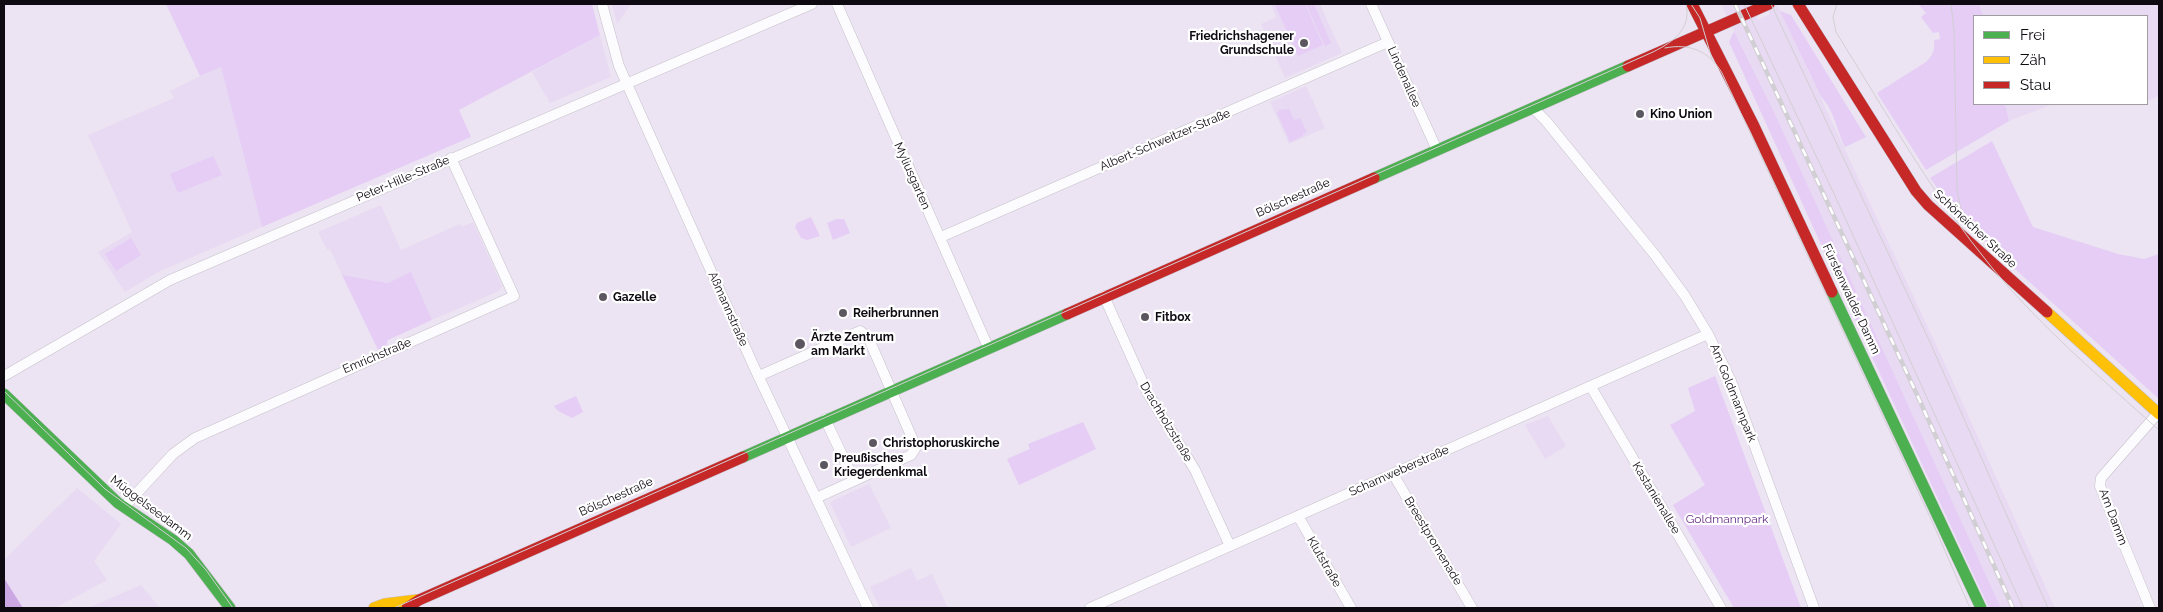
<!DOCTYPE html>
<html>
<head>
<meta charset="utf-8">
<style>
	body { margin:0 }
	#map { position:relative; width:2163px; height:612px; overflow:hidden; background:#ece4f2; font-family:Raleway,sans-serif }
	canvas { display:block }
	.frame { position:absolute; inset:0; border:5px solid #0f0a12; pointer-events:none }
	.legend { position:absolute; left:1973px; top:15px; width:175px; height:90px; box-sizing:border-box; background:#fff; border:1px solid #9f9da0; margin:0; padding:6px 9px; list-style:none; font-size:15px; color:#0f0a12 }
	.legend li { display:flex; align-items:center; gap:10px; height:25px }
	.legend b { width:25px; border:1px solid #9f9da0 }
</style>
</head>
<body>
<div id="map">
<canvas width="2163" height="612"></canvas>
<div class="frame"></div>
<ul class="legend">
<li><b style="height:6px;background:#4caf50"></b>Frei</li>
<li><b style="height:6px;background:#ffc107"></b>Zäh</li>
<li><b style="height:6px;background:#c62828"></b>Stau</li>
</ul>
</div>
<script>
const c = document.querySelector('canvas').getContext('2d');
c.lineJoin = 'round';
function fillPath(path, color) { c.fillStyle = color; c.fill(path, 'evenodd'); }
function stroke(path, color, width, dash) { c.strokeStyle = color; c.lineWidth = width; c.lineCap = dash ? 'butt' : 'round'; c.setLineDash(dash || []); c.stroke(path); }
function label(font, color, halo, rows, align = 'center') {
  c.font = font + ' Raleway,sans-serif'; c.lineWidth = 4.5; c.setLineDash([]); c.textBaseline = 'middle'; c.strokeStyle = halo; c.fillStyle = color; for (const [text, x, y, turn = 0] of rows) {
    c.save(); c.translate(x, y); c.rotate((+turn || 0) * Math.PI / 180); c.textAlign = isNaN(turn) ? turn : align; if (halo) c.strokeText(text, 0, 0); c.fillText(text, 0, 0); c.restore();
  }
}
fillPath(new Path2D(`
	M612 4H631L617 24Z
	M1271 4H1320L1342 53 1285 78 1261 24 1276 17Z
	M1721 4H1750L1758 20 1770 14 1765 4H1777L1945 364 2055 608H2001L1775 114Z
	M1979 4H2159V96L2147 101V16H1983Z
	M600 35 611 77 550 103 532 72Z
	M221 66 262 227 158 272 125 292 98 252 132 232 88 135 174 98 170 91Z
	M1306 86 1325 128 1289 144 1270 102Z
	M2005 104H2053L2009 121Z
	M381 205 401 250 460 224 462 227 473 222 502 286 499 291 432 320 411 273 388 283 342 275 330 249 327 250 318 232Z
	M1548 416 1566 446 1545 459 1525 425Z
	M869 484 891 528 851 547 830 503 832 501Z
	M77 488 121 524 94 561 107 580 55 608H23L4 578V560Z
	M911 568 917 581 932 574 948 608H880L870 587Z
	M141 585 160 608H88Z`), '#e8daf2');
fillPath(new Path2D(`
	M166 4H592L600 35 459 110 471 137 262 227 221 67 200 76Z
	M1278 4H1305L1323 45 1298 56 1275 5Z
	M1306 4H1314L1331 43 1325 46Z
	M1918 4H1979L1983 16H1974V104H2005L2009 121 1926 170 1877 93 1926 62C1933 55 1935 50 1934 40L1940 39 1939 32 1933 33 1921 17 1926 13Z
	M1780 11 1791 15 1866 137 1845 147C1837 132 1834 109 1821 97Z
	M1734 31 1775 114 2001 608H1989L1873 359 1729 42Z
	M1289 109 1294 120 1300 118 1307 132 1303 134V136L1290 142 1277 113 1279 110Z
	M1992 141 2033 227 2118 254 2144 259 2159 254V399L1962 221 1930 178Z
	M213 156 222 175 178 193 170 174Z
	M811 217 820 236 807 240 801 238 795 227 797 223Z
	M837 219H844L850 233 833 240 827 223Z
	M131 238 141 255 116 271 105 254Z
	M411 272 432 320 388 340 386 346 378 350 342 275 388 283Z
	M1715 376 1801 608H1734L1673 505 1705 485 1670 425 1695 411 1688 388Z
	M576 396 583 412 572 418 558 411 554 406Z
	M1083 422 1096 449 1019 485 1007 459 1030 449 1028 444Z`), '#e5cdf6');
fillPath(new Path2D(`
	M4 578 23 608H4Z`), '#cba7e3');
const street = new Path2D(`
	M602 4 619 66 627 84 755 369 868 608
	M837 4 988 347
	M1371 4 1437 150
	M1533 108 1546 121 1655 255 1685 296 1708 334 1731 381 1814 608
	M941 237 1388 42
	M1104 296 1147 392 1195 470 1230 546
	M4 376 170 280 812 4
	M759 376 860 331 868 337 916 447 911 455 816 498
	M1591 387 1721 608
	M825 419 854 480
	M1393 474 1472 608
	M124 507 173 454 195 438 514 296 451 158
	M1298 516 1351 608
	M1090 608 1708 334
	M2150 608 2100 486 2101 478 2158 413`);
const fast = new Path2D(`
	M1374 178 1628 66
	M1832 292 1981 608
	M4 394 118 503 173 540 189 554 230 608
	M743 457 1067 314`);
const slow = new Path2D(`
	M2047 312 2159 414
	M374 608 385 604 417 600`);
const jam = new Path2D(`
	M1692 4 1754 126 1832 292
	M1798 4 1916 191 1928 205 2047 312
	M1628 66 1769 4
	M1067 314 1374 178
	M407 608 419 600 743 457`);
stroke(street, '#c6c0cb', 11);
stroke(fast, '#c6c0cb', 12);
stroke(slow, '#c6c0cb', 12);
stroke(jam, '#c6c0cb', 12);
stroke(street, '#fcfbfd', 10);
stroke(fast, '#4caf50', 11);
stroke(slow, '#ffc107', 11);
stroke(jam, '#c62828', 11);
stroke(new Path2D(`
	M1691 4 1700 18 1712 59
	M1744 4 1835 196 2023 608
	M1771 4 1929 340 2048 608
	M1837 4 1833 17 1836 32C1886 112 1933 196 1993 269 2043 329 2102 379 2159 430
	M1951 4 1954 30 1957 188 1961 212 1968 229
	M1665 48C1690 43 1709 51 1722 73L1931 519 1970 608
	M4 391 105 489 186 548 206 570 233 608
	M394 608 1653 52C1673 42 1692 29 1686 4`), '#d1cfd3', 1);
const rail = new Path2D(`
	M1735 4 1919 399 2013 608`);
stroke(rail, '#d1cfd3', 4.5);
stroke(rail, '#fff', 2.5, [8]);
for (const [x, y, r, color] of [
	[1304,43,5,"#5c5660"],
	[1640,114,5,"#5c5660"],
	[603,297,5,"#5c5660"],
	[843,313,5,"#5c5660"],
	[1145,317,5,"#5c5660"],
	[800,344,6,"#5c5660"],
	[873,443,5,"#5c5660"],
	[824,465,5,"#5c5660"]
]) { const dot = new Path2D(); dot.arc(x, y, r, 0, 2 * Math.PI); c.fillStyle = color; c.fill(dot); stroke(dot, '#fff', 2); }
label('bold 12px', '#0f0a12', '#fff', [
	["Friedrichshagener",1294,36,"right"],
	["Grundschule",1294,50,"right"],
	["Kino Union",1650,114],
	["Gazelle",613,297],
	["Reiherbrunnen",853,313],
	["Fitbox",1155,317],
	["Ärzte Zentrum",811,337],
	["am Markt",811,351],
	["Christophoruskirche",883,443],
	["Preußisches",834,458],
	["Kriegerdenkmal",834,472]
], 'left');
label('12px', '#0f0a12', '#fff', [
	["Lindenallee",1404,77,66],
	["Albert-Schweitzer-Straße",1165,140,-23],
	["Myliusgarten",912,176,66],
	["Peter-Hille-Straße",403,179,-23],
	["Bölschestraße",1293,198,-24],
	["Schöneicher Straße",1975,229,43],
	["Fürstenwalder Damm",1851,299,65],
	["Aßmannstraße",728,309,66],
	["Emrichstraße",377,356,-23],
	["Am Goldmannpark",1733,393,68],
	["Drachholzstraße",1166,422,59],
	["Scharnweberstraße",1399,471,-24],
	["Bölschestraße",616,497,-24],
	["Kastanienallee",1656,498,59],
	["Müggelseedamm",151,508,37],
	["Am Damm",2113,517,69],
	["Breestpromenade",1433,541,59],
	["Klutstraße",1324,562,60]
]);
label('12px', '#682b89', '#fff', [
	["Goldmannpark",1727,519]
]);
</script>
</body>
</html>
